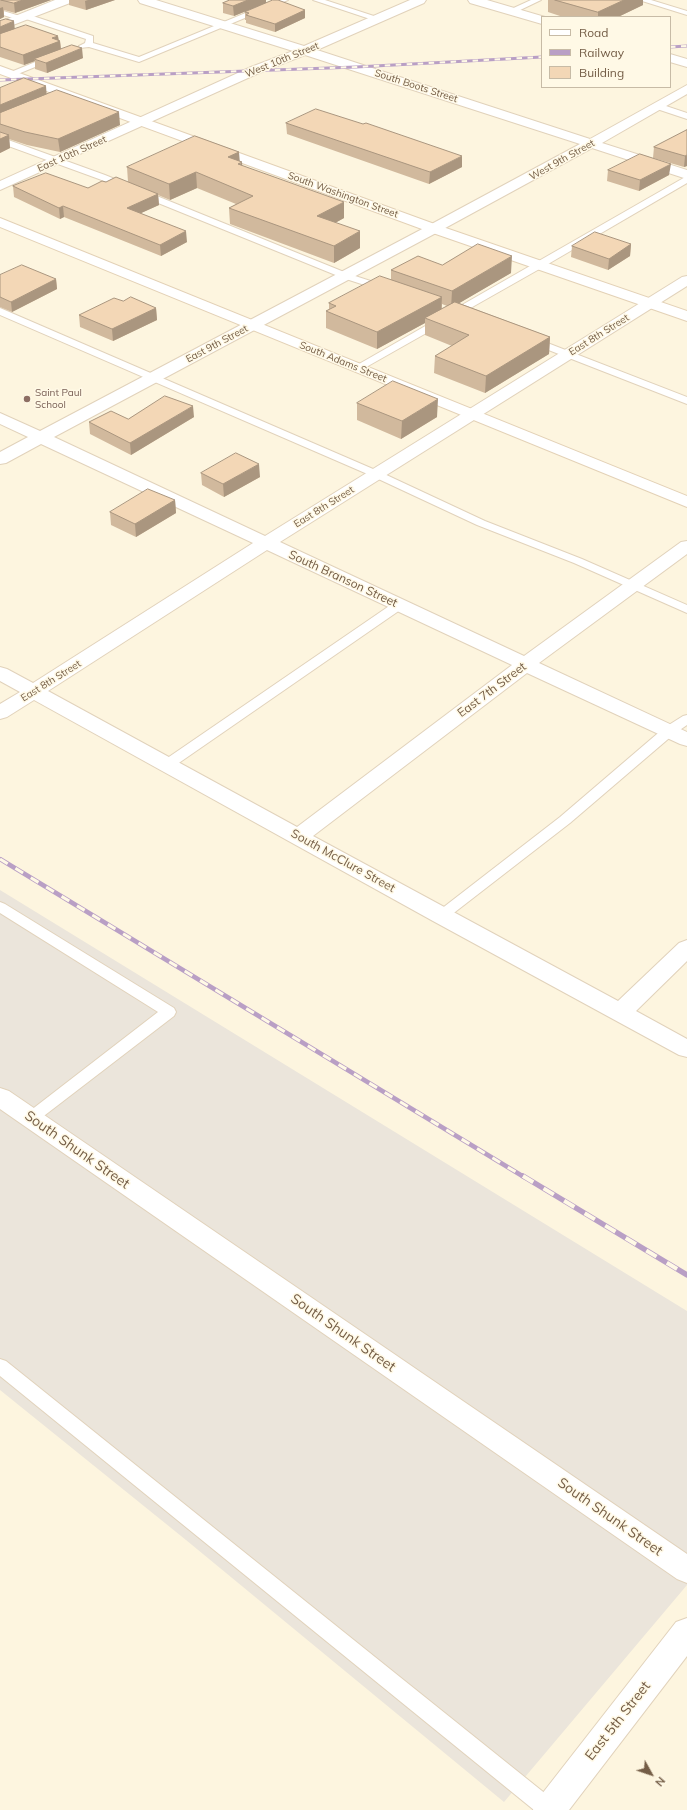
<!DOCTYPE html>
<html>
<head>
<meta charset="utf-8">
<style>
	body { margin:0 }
	#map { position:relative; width:687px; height:1810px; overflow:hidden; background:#fdf5df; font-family:Mulish,sans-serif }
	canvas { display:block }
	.legend { position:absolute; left:541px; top:16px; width:130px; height:72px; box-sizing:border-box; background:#fff9e6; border:1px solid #c7bba6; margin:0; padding:5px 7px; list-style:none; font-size:12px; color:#745d46 }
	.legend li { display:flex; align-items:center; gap:8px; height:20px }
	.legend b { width:20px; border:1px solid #c7bba6 }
	.north { position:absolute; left:631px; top:1754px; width:40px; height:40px; -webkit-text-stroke:3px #fff9e6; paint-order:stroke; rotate:130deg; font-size:11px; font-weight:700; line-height:16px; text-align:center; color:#745d46 }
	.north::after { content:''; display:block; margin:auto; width:14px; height:18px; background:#745d46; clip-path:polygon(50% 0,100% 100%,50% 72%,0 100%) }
</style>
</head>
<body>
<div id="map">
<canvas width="687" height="1810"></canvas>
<ul class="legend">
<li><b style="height:5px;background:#fff"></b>Road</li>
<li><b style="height:5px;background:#b99fc5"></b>Railway</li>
<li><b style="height:11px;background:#f3d7b6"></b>Building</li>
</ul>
<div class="north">N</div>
</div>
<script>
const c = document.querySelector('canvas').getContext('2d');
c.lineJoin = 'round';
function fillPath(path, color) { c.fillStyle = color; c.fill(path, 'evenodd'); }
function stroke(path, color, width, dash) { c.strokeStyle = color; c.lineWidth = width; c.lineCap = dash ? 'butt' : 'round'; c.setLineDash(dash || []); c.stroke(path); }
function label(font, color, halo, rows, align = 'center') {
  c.font = font + ' Mulish,sans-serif'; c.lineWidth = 3; c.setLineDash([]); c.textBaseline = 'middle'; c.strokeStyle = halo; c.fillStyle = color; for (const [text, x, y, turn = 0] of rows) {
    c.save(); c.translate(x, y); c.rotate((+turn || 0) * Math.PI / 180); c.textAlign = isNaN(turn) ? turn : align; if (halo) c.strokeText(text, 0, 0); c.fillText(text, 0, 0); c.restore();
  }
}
fillPath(new Path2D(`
	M0 890 687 1311V1585L504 1802 186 1540 0 1390Z`), '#ebe5db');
const service = new Path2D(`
	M277 0H288L139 62 89 47 80 48 79 46 85 43 86 39 23 18 19 20 0 14V10L20 16 24 14H27L93 36V43L139 57Z
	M313 0H325L383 19 379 21H376Z
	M531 0H541L514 13H511L507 11Z
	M639 0H651L687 11V15Z
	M50 56H56L57 58 13 76H10L6 74Z
	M654 104H660L687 113V119L654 108Z
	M0 137 105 175 349 274 389 287 391 289 386 292 343 278 99 179 0 143Z
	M687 176V183L543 267 361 370 357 371 352 368Z
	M0 308 380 472 485 521 582 559 687 605V613L574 563 477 525 372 476 0 315Z
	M532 337 687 397V404L528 342 527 340Z
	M399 601 405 605 403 608 173 767H163L162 764 163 761 395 602Z
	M687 715V725L674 734 570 823 446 919 441 921 436 919 434 916 436 913 560 817 664 728 683 716Z
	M0 902 5 904 174 1008 176 1012 174 1016 36 1122 31 1124 26 1122 23 1118 26 1114 158 1012 0 913Z
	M0 1359 6 1361 557 1803 560 1810H534L0 1376Z`);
const minor = new Path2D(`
	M55 0H72L70 3 0 30V22Z
	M138 0H156L304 46 410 0H426L424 3 317 50 590 139 687 85V94L602 143 687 170V179L592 148 436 233 54 437 265 536 682 277 687 276V286L280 542 524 656 681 542 687 541V554L539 663 687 732V746L680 744 527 673 313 836 618 1001 679 943 687 940V961L636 1011 687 1039V1057L679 1055 433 921 34 700 7 717 0 719V704L20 692 0 681V667L7 669 33 683 253 543 41 444 6 463 0 464V452L28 437 0 424V413L40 431 426 227 580 144 305 55 259 73 0 190V181L251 67 293 51 140 3ZM267 550 512 665 297 827 48 691Z
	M468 0H487L545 17H542V24L470 3Z
	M670 54 687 59V67L670 62Z
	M0 1088 9 1091 687 1554V1583L677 1579 0 1109Z
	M687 1618V1656L569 1810H533L538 1799 676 1622Z`);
const secondary = new Path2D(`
	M0 66 440 226 687 311V321L430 232 0 74Z
	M0 218 687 496V507L0 227Z`);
stroke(service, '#e1d2bb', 2);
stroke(minor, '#e1d2bb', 2);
stroke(secondary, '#e3d1b6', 2);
fillPath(service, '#fff');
fillPath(minor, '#fff');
fillPath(secondary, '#fff');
const railFar2 = new Path2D(`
	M670 47 687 46
	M0 80 356 67 542 57`);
const railFar1 = new Path2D(`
	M0 859 524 1177`);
const rail = new Path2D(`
	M523 1176 687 1275`);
stroke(railFar2, '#b99fc5', 3);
stroke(railFar1, '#b99fc5', 4.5);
stroke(rail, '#b99fc5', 5.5);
stroke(railFar2, '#fff9e6', 2, [5.5]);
stroke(railFar1, '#fff9e6', 3, [9]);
stroke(rail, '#fff9e6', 4, [12]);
fillPath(new Path2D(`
	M0 0H51L15 13 4 10V17L0 19Z
	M69 0H115L86 10 69 5Z
	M230 0H266V3L234 16 223 13V3Z
	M548 0H643V5L618 17H563L548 12Z
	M305 10V18L275 32 246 23V20H245V12Z
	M0 21 14 29 60 41 61 49 83 58 47 73 35 69V61L24 65 0 57Z
	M0 88 47 94 120 125 60 152 27 145 9 139 10 148 0 153Z
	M286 123 462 167 429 184 287 134Z
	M687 130V166L684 167 653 158 654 147Z
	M239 152V161L242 166 344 218 335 223 360 248 334 263 230 224 229 208 236 204 197 188 170 200 158 195 159 205 141 213 187 242 161 256 64 217 60 219 14 197 13 186 88 188 106 182H128L127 167Z
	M608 170 669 175 639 191 607 181Z
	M631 244 630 256 608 270 571 257 572 246Z
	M442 265 511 273 459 303 550 337 549 354 485 393 434 373 435 356 452 346 425 335V323L377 349 326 328V311L329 309V303L391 280V270ZM442 304 447 306 442 309Z
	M0 275 56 279 57 289 12 312 0 307Z
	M123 301 156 308 157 320 113 341 80 327 79 315Z
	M357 403 437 417 401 439 357 420Z
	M194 417 131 455 90 434 89 422 128 419Z
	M201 473 260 477 224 497 202 485Z
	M175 500 176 513 136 537 111 525 110 512Z`), '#d1b99d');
fillPath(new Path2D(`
	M23 0H51L15 13 14 3Z
	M88 0H115L86 10 85 1Z
	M248 0H266V3L234 16 233 6Z
	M624 0H643V5L618 17H598V12Z
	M3 7 4 17 0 19V8Z
	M305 10V18L275 32V24Z
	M14 21 15 31 0 37V27Z
	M58 36 59 41H60L61 51 34 59 35 61 24 65 23 55 52 38Z
	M82 48 83 58 47 73 46 63Z
	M46 86 47 99 0 118V105Z
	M119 112 120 125 60 152 58 139Z
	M9 135 10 148 0 153V139Z
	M239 152 240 164 242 162 243 178 228 157Z
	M687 155V166L684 167 685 156Z
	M462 156V167L429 184 430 172Z
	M671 164 669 175 639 191 640 180Z
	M196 172 197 188 170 200 169 184Z
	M158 194 159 205 128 219 127 208Z
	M344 202V218L317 233V216Z
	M63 206 64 217 60 219 59 208Z
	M186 231 187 242 161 256 160 245Z
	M360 231V248L334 263V246Z
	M631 244 630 256 608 270 609 259Z
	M512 256 511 273 451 308 452 291Z
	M56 279 57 289 12 312 11 302Z
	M442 297 441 314 425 318V323L377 349V332Z
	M156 308 157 320 113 341 112 329Z
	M550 337 549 354 485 393 486 376Z
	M438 399 437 417 401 439 402 421Z
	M193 406 194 417 131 455 130 443Z
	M259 464 260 477 224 497 223 484Z
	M175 500 176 513 136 537 135 524Z`), '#aa967f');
const building = new Path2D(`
	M1 0H23L14 3Z
	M230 0H248L233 6 223 3Z
	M273 0H278L305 10 275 24 246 15 249 13 245 12Z
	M555 0H624L598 12Z
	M6 19 14 21 0 27V21Z
	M26 25 58 36 52 38 60 41 23 55 0 47V34Z
	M72 45 82 48 46 63 34 59Z
	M24 78 46 86 0 105V88Z
	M57 90 119 112 58 139 25 132 0 124V113Z
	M316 109 363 124 366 123 462 156 430 172 286 123Z
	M687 130V155L685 156 654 147Z
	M0 132 9 135 0 139Z
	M195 136 239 152 228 157 242 162 238 164 344 202 317 216 360 231 334 246 229 208 253 196 196 172 169 184 127 167Z
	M640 154 671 164 640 180 608 170Z
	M46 173 88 188 102 181 106 182 116 177 158 194 127 208 186 231 160 245 63 206 59 208 13 186Z
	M595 232 631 244 609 259 572 246Z
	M478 244 512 256 452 291 391 270 418 256 442 265Z
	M22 265 56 279 11 302 0 297V275Z
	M380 276 442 297 377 332 326 311 336 306 329 303Z
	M131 297 156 308 112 329 79 315 114 298 123 301Z
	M455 302 550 337 486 376 435 356 469 335 425 318Z
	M393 381 438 399 402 421 357 403Z
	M165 396 193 406 130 443 89 422 111 411 128 419Z
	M236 453 259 464 223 484 201 473Z
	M148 489 175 500 135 524 110 512Z`);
fillPath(building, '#f3d7b6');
stroke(building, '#aa967f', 1);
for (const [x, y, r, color] of [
	[27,399,4,"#8d6e63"]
]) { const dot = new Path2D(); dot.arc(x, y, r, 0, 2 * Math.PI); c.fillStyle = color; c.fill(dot); stroke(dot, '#fff9e6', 1.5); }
label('10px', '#745d46', '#fff9e6', [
	["West 10th Street",282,60,-22],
	["South Boots Street",416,86,18],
	["East 10th Street",72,154,-24],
	["West 9th Street",562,160,-29],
	["South Washington Street",343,195,20],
	["East 8th Street",599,335,-32],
	["East 9th Street",217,344,-28],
	["South Adams Street",343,362,22],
	["East 8th Street",324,507,-32],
	["East 8th Street",51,681,-32]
]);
label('10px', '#785e54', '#fff9e6', [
	["Saint Paul",35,393],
	["School",35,405]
], 'left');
label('12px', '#745d46', '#fff9e6', [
	["South Branson Street",343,579,25],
	["East 7th Street",492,690,-37],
	["South McClure Street",343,861,29]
]);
label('14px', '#745d46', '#fff9e6', [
	["South Shunk Street",77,1150,35],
	["South Shunk Street",343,1333,35],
	["South Shunk Street",610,1517,35],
	["East 5th Street",618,1721,-52]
]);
</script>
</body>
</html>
